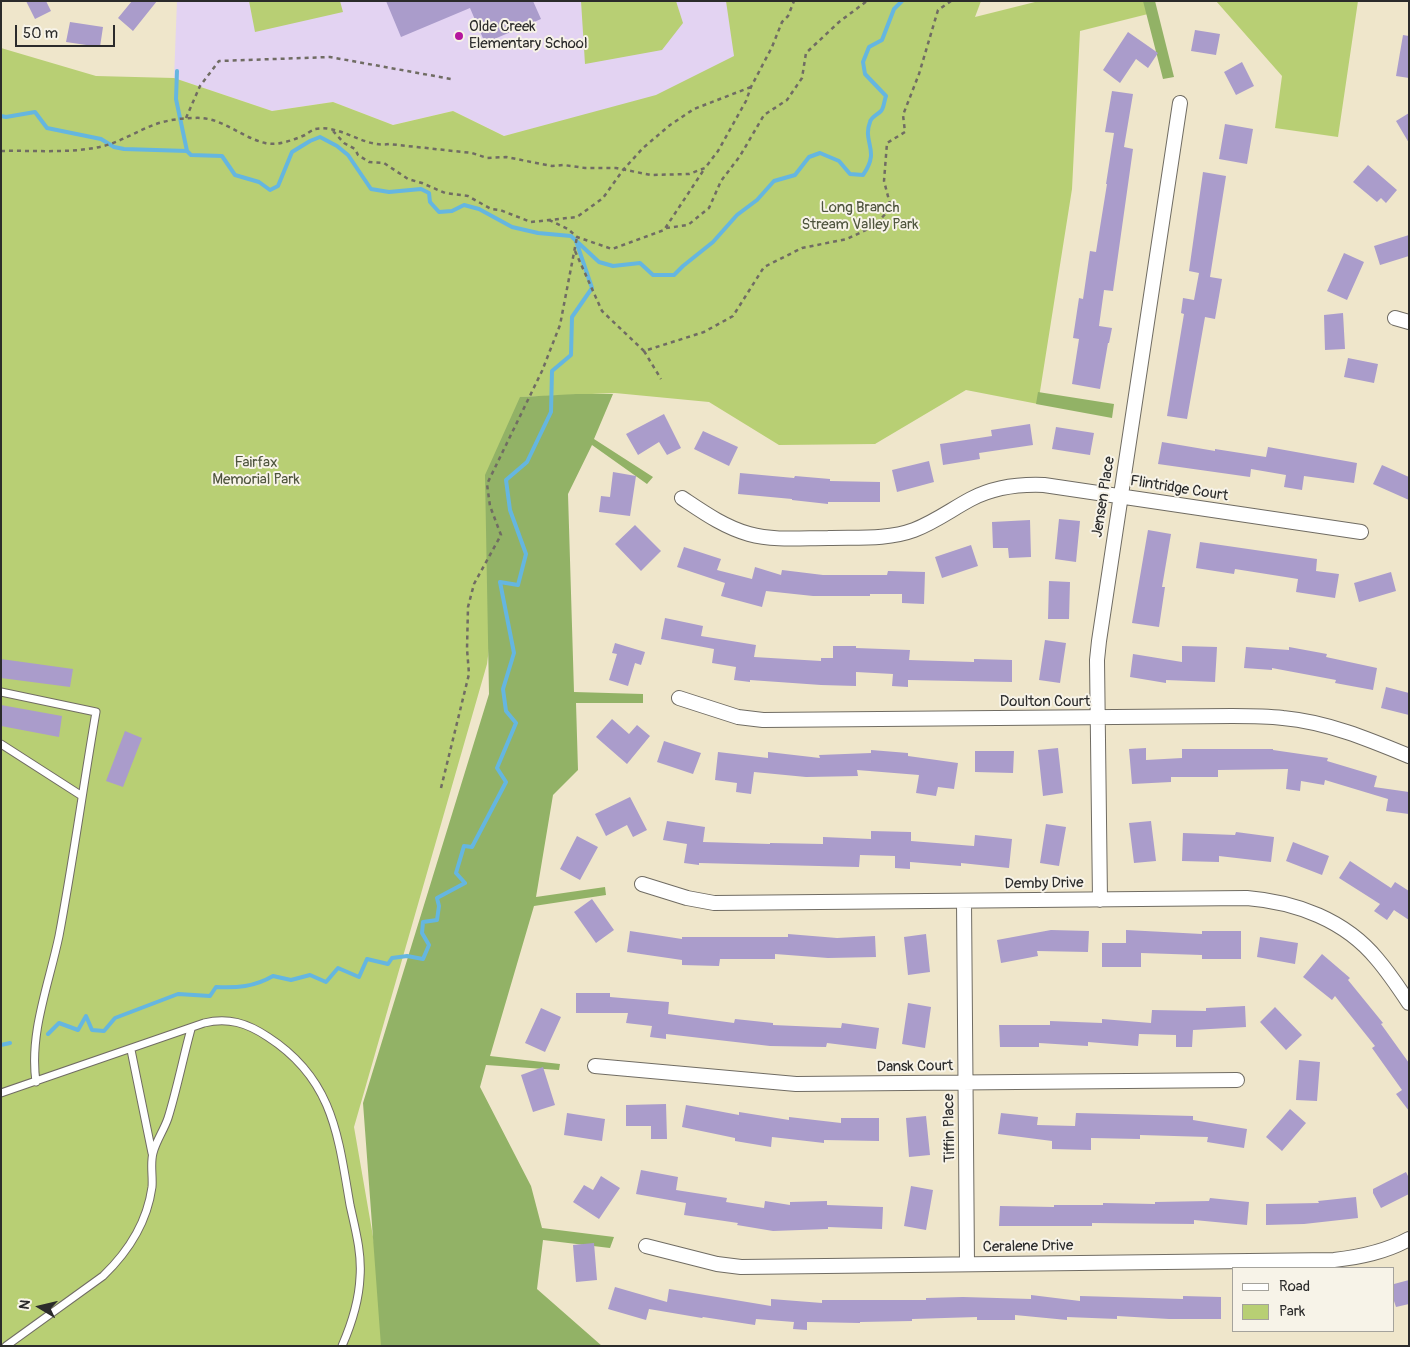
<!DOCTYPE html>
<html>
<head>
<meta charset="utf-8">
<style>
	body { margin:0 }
	#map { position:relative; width:1410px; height:1347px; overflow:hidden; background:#efe6cb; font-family:Pangolin,sans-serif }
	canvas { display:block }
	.frame { position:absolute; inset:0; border:2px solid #2b2b2b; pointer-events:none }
	.legend { position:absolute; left:1232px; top:1267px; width:162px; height:65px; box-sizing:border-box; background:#f7f3e8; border:1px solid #a5a39c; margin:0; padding:6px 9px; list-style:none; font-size:15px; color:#2b2b2b }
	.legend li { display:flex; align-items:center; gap:10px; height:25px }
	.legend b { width:25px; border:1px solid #a5a39c }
	.north { position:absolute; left:15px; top:1282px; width:50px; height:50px; -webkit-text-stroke:4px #f7f3e8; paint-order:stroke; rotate:279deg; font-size:14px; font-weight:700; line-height:20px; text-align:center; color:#2b2b2b }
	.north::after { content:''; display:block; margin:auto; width:18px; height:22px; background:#2b2b2b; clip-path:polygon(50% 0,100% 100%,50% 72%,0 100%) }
	.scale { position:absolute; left:15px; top:25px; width:100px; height:22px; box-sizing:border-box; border:2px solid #2b2b2b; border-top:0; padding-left:6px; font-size:15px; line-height:18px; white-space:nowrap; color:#2b2b2b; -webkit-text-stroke:4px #f7f3e8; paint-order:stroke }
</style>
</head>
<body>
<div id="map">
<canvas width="1410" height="1347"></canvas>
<div class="frame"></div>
<ul class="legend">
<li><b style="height:6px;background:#fff"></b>Road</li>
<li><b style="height:14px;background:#b8cf74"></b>Park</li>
</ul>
<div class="north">N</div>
<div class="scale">50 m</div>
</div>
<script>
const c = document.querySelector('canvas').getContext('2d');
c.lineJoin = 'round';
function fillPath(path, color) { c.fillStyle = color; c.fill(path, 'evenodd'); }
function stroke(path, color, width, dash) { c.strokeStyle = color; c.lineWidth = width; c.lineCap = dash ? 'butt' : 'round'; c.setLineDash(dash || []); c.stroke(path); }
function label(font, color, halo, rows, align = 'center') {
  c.font = font + ' Pangolin,sans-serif'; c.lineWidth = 4; c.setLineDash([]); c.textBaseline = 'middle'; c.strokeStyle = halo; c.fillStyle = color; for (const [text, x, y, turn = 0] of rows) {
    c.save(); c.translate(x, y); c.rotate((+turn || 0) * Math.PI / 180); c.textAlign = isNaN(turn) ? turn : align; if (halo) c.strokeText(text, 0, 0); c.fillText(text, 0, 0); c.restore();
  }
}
fillPath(new Path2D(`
	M177 1H733L751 72 504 136 453 111 393 125 333 102 272 111 174 78Z`), '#e3d3f2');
fillPath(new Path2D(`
	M249 1H340L343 12 255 32Z
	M581 1H676L683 23 662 50 585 64Z
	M726 1H981L975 17 1039 1H1145L1148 14 1080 31 1072 189 1038 404 966 390 875 444 779 445 709 402 615 393 521 397 487 664 354 1127 392 1346H1V48L96 76 174 78 272 111 333 102 393 125 453 111 504 136 656 95 734 56Z
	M1216 1H1358L1338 137 1275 128 1282 76Z`), '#b8cf74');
fillPath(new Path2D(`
	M1143 1H1155L1174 77 1163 79Z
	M1038 392 1114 404 1112 418 1036 404Z
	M576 394H613L594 439 653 477 647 484 592 445 568 494 574 692 643 694V703H576L578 770 553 795 536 897 605 887 606 895 534 906 490 1056 560 1064 559 1070 486 1065 480 1087 531 1186 542 1228 614 1237 610 1248 543 1240 537 1289 602 1346H381L363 1103 489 694 485 475 520 397Z`), '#92b266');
stroke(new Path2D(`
	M177 71 176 99 187 151
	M1 116 6 117 35 112 47 128 101 139 114 147 124 149 187 151 191 155 222 156 235 175 259 182 270 190 278 186 292 152 310 141 320 137 337 146 348 155 371 189 389 192 421 189 429 193 430 202 439 212 452 211 464 205 479 209 512 227 538 233 571 236 599 262 613 266 640 263 653 275H674L683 266 713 242 737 215 757 200 774 181 795 175 809 157 820 153 839 161 850 174 863 175C881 150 862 143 870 122 871 117 877 115 881 111 884 108 884 101 886 96L865 74 863 62 869 47 882 40 894 9 902 1
	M48 1034 59 1023 78 1030 86 1016 92 1030 104 1031 115 1018 178 994 210 996 216 987C237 988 254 987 273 976L291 980 310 975 326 982 338 968 359 977 367 959 388 964 392 958 407 956 423 959 429 945 422 933 423 922 437 920 439 906 437 898 465 883 456 873 464 846 472 847 506 782 497 768 516 723 506 711 503 689 514 653 500 582 518 585 526 554 510 510 506 480 527 462 551 412 552 371 571 355 572 317 592 288 576 241
	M1 1045 10 1043`), '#65b6e0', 4);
fillPath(new Path2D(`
	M26 1H46L51 11 35 19Z
	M132 1H157L133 31 118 18Z
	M386 1H533L541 19 485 43 470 8 401 37Z
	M70 22 103 27 100 47 66 42Z
	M1195 30 1220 34 1216 55 1191 51Z
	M1128 32 1158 53 1148 68 1136 59 1120 83 1103 70Z
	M1403 35 1409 36V78L1396 76Z
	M1242 62 1254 86 1236 95 1224 72Z
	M1112 91 1133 94 1124 147 1133 149 1113 291 1104 290 1099 326 1112 328 1109 343H1108L1100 389 1072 384 1079 339 1073 338 1079 298 1083 299 1090 251 1096 252 1107 184H1106L1114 133 1105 132Z
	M1409 113V143L1396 121Z
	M1225 124 1253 129 1247 164 1219 159Z
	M1368 165 1397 190 1386 203 1381 198 1377 202 1353 182Z
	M1203 172 1226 176 1210 277 1222 279 1215 319 1205 317 1187 419 1167 416 1184 314 1181 313 1183 298 1194 300 1199 273 1189 271Z
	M1409 235V256L1380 265 1374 246Z
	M1344 253 1364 262 1347 300 1327 291Z
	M1343 313 1345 349 1325 350 1324 315Z
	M1348 358 1378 364 1374 383 1344 377Z
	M664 414 681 448 667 455 659 442 638 455 626 434Z
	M1030 424 1033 445 979 453 980 459 943 465 940 444 992 436 991 430Z
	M1056 427 1094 433 1090 455 1052 449Z
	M703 431 738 447 729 466 694 449Z
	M1162 442 1215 451V449L1266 457 1268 447 1357 463 1354 483 1304 476 1302 490 1284 487 1286 475 1251 469 1250 477 1158 464Z
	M929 461 934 482 897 492 892 470Z
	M1382 465 1409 477V500L1373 484Z
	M613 472 636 476 630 516 599 512 601 496 610 497Z
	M740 473 794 478 795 476 830 479V481L880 482V502H828V504L792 500V499L738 494Z
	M1059 519 1080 521 1076 562 1055 559Z
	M1030 520 1031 557 1009 558 1008 548H993L992 522Z
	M635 525 661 551 641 571 615 544Z
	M1148 530 1171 534 1162 587H1165L1159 627 1132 623Z
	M1200 542 1317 559 1316 571 1339 574 1335 598 1296 592 1298 579 1235 569 1234 574 1196 568Z
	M971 545 978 566 942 578 935 557Z
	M684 547 721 559 717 570 752 579 755 567 781 575 782 570 823 575H887L888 571 925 572 924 604 902 603V594H870V596H813L766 591 762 607 721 596 725 583 677 567Z
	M1391 572 1396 591 1359 602 1354 583Z
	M1049 581 1070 582 1069 619H1048Z
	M665 618 703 626 701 636 756 645 754 657 821 661V658H833V646H856V648L910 650 909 660 974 662V659L1012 660V682L908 680V687L892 686 893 674 856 672V686L821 685 750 680V682L734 680 736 667 712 663 714 649 661 639Z
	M1045 640 1066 643 1060 683 1039 680Z
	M615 643 645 652 641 665 635 663 628 686 609 680 617 654 612 653Z
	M1182 646 1217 647 1215 682 1166 680V683L1130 677 1133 654 1182 662Z
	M1246 647 1289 650V647L1327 654 1326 657 1377 668 1373 690 1335 683 1336 680 1272 668V670L1244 668Z
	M1 659 73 669 70 687 1 678Z
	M1386 687 1409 693V715L1381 708Z
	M1 705 62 716 59 737 1 726Z
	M612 719 629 734 637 725 650 736 627 764 596 737Z
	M125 731 142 738 123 787 106 781Z
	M664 741 701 753 693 774 657 762Z
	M1058 748 1063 793 1043 796 1038 750Z
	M1146 748V760L1182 758V749H1273V750L1328 758 1327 761 1377 776 1374 787 1409 792V814L1386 811 1388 799 1325 780 1324 785 1301 781 1300 791 1286 789 1288 769 1218 770V777H1171V782L1132 784 1129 749Z
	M871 750 908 753V756L958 763 954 789 938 787 936 796 916 793 919 775 857 770 858 776 806 777 754 772 751 794 736 792 737 783 715 780 718 752 768 758V752L820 758 819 755 871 753Z
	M975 751H1014L1013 773 975 772Z
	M630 797 647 830 633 837 627 825 606 836 595 814Z
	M667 821 705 827 703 842 770 844V843L823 844V837L871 839V831L911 832V841L974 846 975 835 1012 839 1009 868 961 863V866L910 862V869L895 868V856L860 855 859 867 699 863V865L684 863 687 844 663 840Z
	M1151 821 1156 861 1134 863 1129 823Z
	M1046 824 1066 827 1059 866 1040 863Z
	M1236 832 1274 837 1271 862 1219 856V862L1182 861 1183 833 1235 835Z
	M577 836 598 847 580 880 560 869Z
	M1293 842 1329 856 1322 875 1286 861Z
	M1350 861 1391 888 1395 882 1409 891V920L1394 910 1387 920 1374 911 1380 904 1339 878Z
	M592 899 614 930 596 943 574 912Z
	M1051 930 1089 931 1088 952 1037 951 1038 956 1001 963 997 940Z
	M1126 930 1202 934V931H1241V959H1202V955L1141 953V967H1102V943H1126Z
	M630 931 682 939V937H788V934L837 938 875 936 876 957 828 958 775 954V959H720L719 966 682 965V960L627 952Z
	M926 934 930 972 908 975 904 937Z
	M1260 937 1298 943 1295 964 1257 957Z
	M1322 954 1350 978 1348 980 1383 1023 1381 1024 1409 1063V1111L1396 1094 1402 1090 1372 1048 1375 1046 1335 996 1332 1000 1303 977Z
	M576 993H610V997L669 1002 668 1014 734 1023 735 1019 773 1023V1025L841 1028 842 1023 879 1028 876 1049 827 1043 826 1047 770 1046 666 1034V1039L650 1037 652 1026 626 1023 628 1013H576Z
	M908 1003 931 1007 925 1048 902 1044Z
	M1245 1006 1246 1027 1193 1030 1192 1047H1176V1035L1139 1034 1138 1046 1088 1042V1046L1039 1043V1047H1000L999 1025H1050V1021L1102 1023V1019L1151 1023 1152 1010 1206 1011V1008Z
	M1275 1007 1302 1035 1286 1050 1260 1022Z
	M541 1008 561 1017 545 1052 525 1043Z
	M1299 1060 1320 1062 1317 1101 1296 1100Z
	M543 1067 555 1105 533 1112 521 1075Z
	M666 1104 667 1139H651V1126H626V1105Z
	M686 1105 739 1115V1112L789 1120V1117L841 1123V1118H879V1141L824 1140V1143L772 1137 771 1147 735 1141V1138L682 1127Z
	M1290 1109 1306 1123 1282 1151 1266 1137Z
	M567 1113 605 1119 602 1141 564 1135Z
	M1001 1113 1038 1117 1037 1125 1075 1126 1076 1113 1193 1116V1120L1247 1129 1244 1148 1207 1142 1208 1137 1140 1135V1139L1091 1138V1150L1052 1149V1141L998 1134Z
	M926 1116 930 1155 909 1157 906 1118Z
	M641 1170 678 1177 676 1190 727 1198 726 1202 764 1208 765 1201 790 1205V1202L827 1201V1205L883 1207 882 1229 828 1227V1229L773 1231 737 1225 738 1223 684 1215 686 1203 636 1194Z
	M1406 1172 1409 1178V1194L1381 1208 1373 1193V1189Z
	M601 1176 620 1188 599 1219 573 1202 584 1185 593 1190Z
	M911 1186 933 1190 926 1230 904 1226Z
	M1356 1197 1358 1218 1304 1224 1266 1225V1204L1319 1203 1318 1201Z
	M1210 1198 1249 1202 1247 1225 1194 1220V1224L1092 1223V1226H999L1000 1206 1054 1207V1205H1103V1203L1155 1204V1202L1209 1201Z
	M594 1243 597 1280 576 1282 573 1245Z
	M1409 1280V1304L1396 1307 1394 1301V1284Z
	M615 1287 667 1302 669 1289 771 1306V1299L822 1303V1300H926V1298L963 1297 1031 1299V1295L1080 1301V1296L1183 1299V1296L1221 1297V1319H1169L1117 1316V1319L1067 1317V1320L1015 1315V1320H977V1317L912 1319V1321L860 1322V1323L807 1322V1330L793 1329 794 1322 756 1319 755 1325 703 1317 702 1318 649 1309 646 1320 608 1309Z`), '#aa9ccb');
const service = new Path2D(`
	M1 692 96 712C83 787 73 862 59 936 49 984 29 1033 36 1082
	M1 744 82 796
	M131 1050 152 1153
	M1 1093 204 1023C228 1017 247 1023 268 1037 333 1079 338 1135 350 1205 355 1228 362 1253 360 1277 359 1302 352 1323 342 1346
	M6 1346 103 1276C129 1251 147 1223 152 1187 153 1176 150 1164 153 1153 156 1141 164 1130 168 1118 177 1089 183 1058 191 1029`);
const minor = new Path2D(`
	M1395 318 1409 322
	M682 498C703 512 724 527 749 534 774 541 802 538 828 538 856 537 887 540 914 530 935 522 952 509 971 499 994 487 1019 484 1044 485L1361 532
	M679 698 738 717 763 720 1232 716C1249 716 1266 716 1283 718 1327 722 1368 739 1409 756
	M642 884 687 898 714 903 1247 898C1296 902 1345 920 1377 959 1389 973 1399 988 1409 1003
	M1100 900 1097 660 1099 641 1180 103
	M964 901 967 1264
	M595 1066 796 1084 1237 1080
	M646 1246 717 1264 741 1267 1334 1260C1361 1257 1385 1252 1409 1239`);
stroke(service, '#706c63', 9);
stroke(minor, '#706c63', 16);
stroke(new Path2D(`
	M186 118 200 86 219 61 330 57 451 79
	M333 131 344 143 355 149 358 155 369 162 384 163 408 179 422 183 445 193 468 196 491 209 500 210 531 222 577 217 603 198 623 170 643 148 670 125 694 109 751 87
	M1 151C35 150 70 154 104 146 122 141 139 130 156 124 168 120 182 118 194 118 221 116 240 137 265 143 278 146 293 140 305 135 308 133 312 130 315 129 341 124 363 148 389 144L472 153 487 158 506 157 552 166 564 165 585 168H616L651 175 689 174 705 168 718 151 746 101 751 87 772 47 782 22 788 16 794 1
	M549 220 568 229 577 237 612 249 664 230 705 168
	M666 228 688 225 709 208 721 181 740 156 764 115 787 100 802 78 806 53 839 22 867 1
	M575 251 602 311 644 351 704 332 733 316 764 267 802 248 847 239 874 226 891 208 884 181 887 143 905 132 903 115 919 74 938 10 951 1
	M644 351 661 379
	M441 788 469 674 467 649 468 607 474 584 501 535 490 506 487 484 542 371 560 325 577 237`), '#706c63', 2.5, [4, 4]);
stroke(service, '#fff', 7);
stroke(minor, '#fff', 14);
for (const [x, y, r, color] of [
	[459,36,5,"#b5179e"]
]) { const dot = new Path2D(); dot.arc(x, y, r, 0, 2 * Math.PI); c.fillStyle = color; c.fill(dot); stroke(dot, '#f7f3e8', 2); }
label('15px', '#2b2b2b', '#f7f3e8', [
	["Olde Creek",469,27],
	["Elementary School",469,44]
], 'left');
label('15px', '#4e543d', '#f7f3e8', [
	["Long Branch",860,208],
	["Stream Valley Park",860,225],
	["Fairfax",256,463],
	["Memorial Park",256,480]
]);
label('15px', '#2b2b2b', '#f7f3e8', [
	["Flintridge Court",1179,489,9],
	["Jensen Place",1104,497,-81],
	["Doulton Court",1045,702],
	["Demby Drive",1044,884,-1],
	["Dansk Court",915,1067,-1],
	["Tiffin Place",950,1128,-91],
	["Ceralene Drive",1028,1247,-1]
]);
</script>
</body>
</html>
